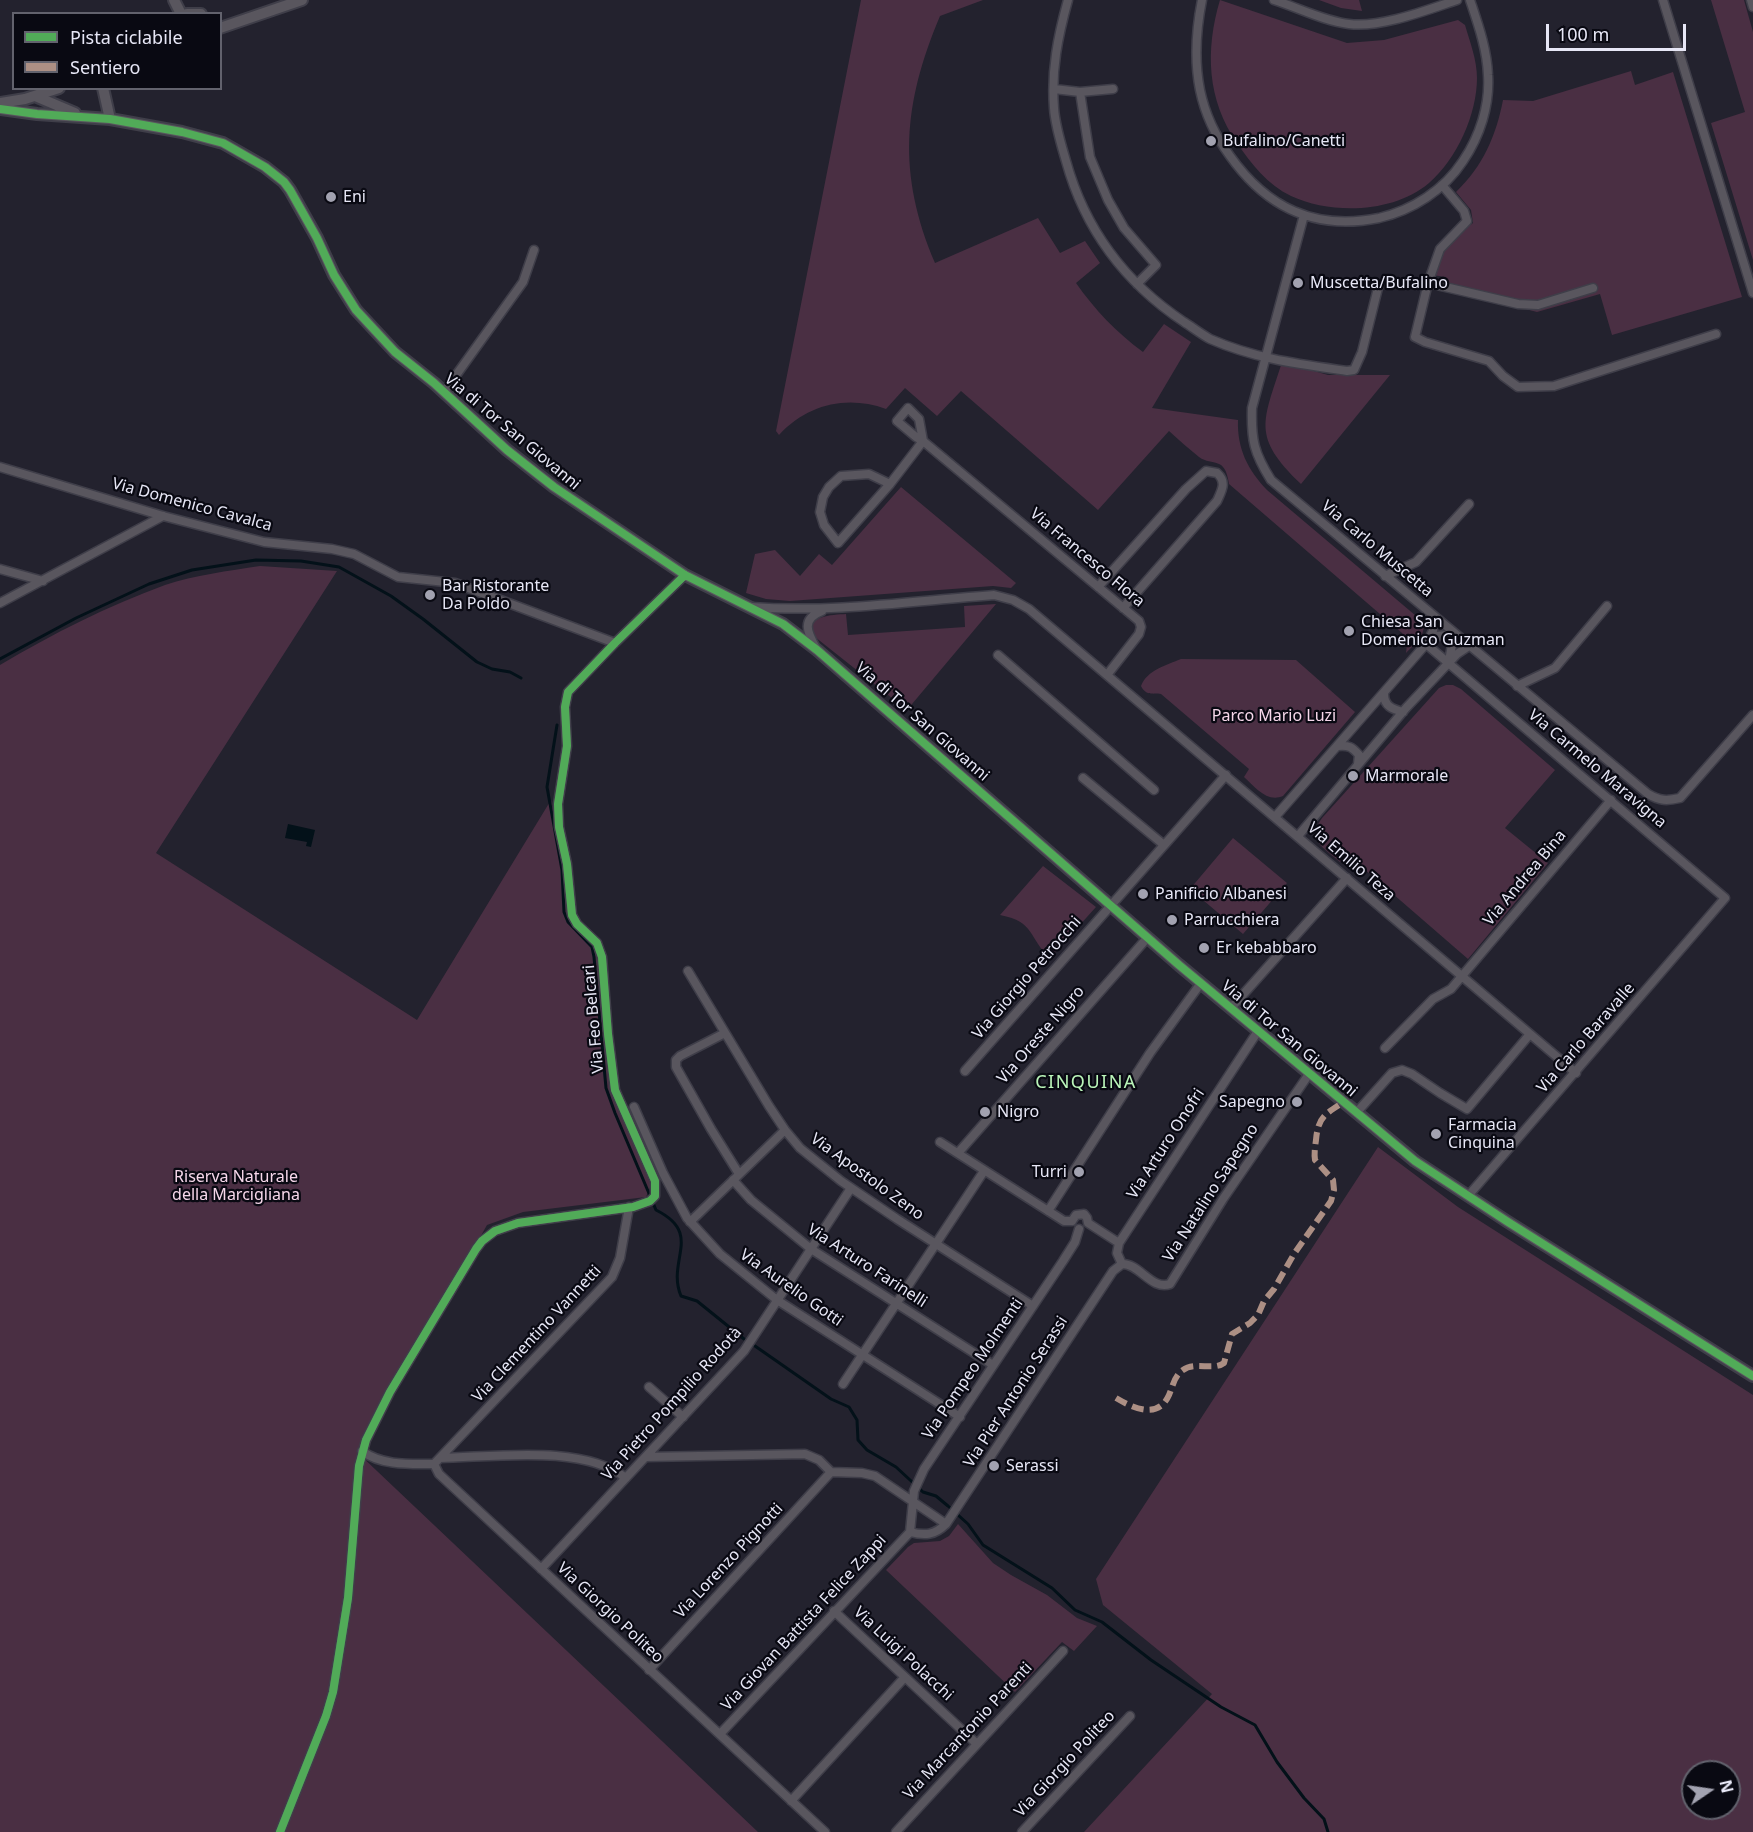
<!DOCTYPE html>
<html>
<head>
<meta charset="utf-8">
<style>
	body { margin:0 }
	#map { position:relative; width:1753px; height:1832px; overflow:hidden; background:#23222e; font-family:"Noto Sans",sans-serif }
	canvas { display:block }
	.legend { position:absolute; left:12px; top:12px; width:210px; height:78px; box-sizing:border-box; background:#090912; border:2px solid #62626d; margin:0; padding:8px 10px; list-style:none; font-size:18px; color:#e7e7f6 }
	.legend li { display:flex; align-items:center; gap:12px; height:30px }
	.legend b { width:30px; border:2px solid #62626d }
	.north { position:absolute; left:1681px; top:1760px; width:60px; height:60px; box-sizing:border-box; background:#090912; border:2px solid #62626d; border-radius:50%; rotate:77deg; font-size:16px; font-weight:700; line-height:24px; text-align:center; color:#e7e7f6 }
	.north::after { content:''; display:block; margin:auto; width:21px; height:27px; background:#a2a2b0; clip-path:polygon(50% 0,100% 100%,50% 72%,0 100%) }
	.scale { position:absolute; left:1546px; top:24px; width:140px; height:27px; box-sizing:border-box; border:3px solid #e7e7f6; border-top:0; padding-left:8px; font-size:18px; line-height:21px; white-space:nowrap; color:#e7e7f6; -webkit-text-stroke:4px #090912; paint-order:stroke }
</style>
</head>
<body>
<div id="map">
<canvas width="1753" height="1832"></canvas>
<ul class="legend">
<li><b style="height:8px;background:#51ab58"></b>Pista ciclabile</li>
<li><b style="height:8px;background:#ac8f84"></b>Sentiero</li>
</ul>
<div class="north">N</div>
<div class="scale">100 m</div>
</div>
<script>
const c = document.querySelector('canvas').getContext('2d');
c.lineJoin = 'round';
function fillPath(path, color) { c.fillStyle = color; c.fill(path, 'evenodd'); }
function stroke(path, color, width, dash) { c.strokeStyle = color; c.lineWidth = width; c.lineCap = dash ? 'butt' : 'round'; c.setLineDash(dash || []); c.stroke(path); }
function label(font, color, halo, rows, align = 'center') {
  c.font = font + ' "Noto Sans",sans-serif'; c.lineWidth = 4.5; c.setLineDash([]); c.textBaseline = 'middle'; c.strokeStyle = halo; c.fillStyle = color; for (const [text, x, y, turn = 0] of rows) {
    c.save(); c.translate(x, y); c.rotate((+turn || 0) * Math.PI / 180); c.textAlign = isNaN(turn) ? turn : align; if (halo) c.strokeText(text, 0, 0); c.fillText(text, 0, 0); c.restore();
  }
}
fillPath(new Path2D(`
	M861 0H983L940 16C903 104 897 173 935 263L1038 218 1060 253 1085 241 1100 263 1076 283C1095 310 1116 332 1143 352L1164 324 1191 342 1152 408 1238 420C1237 449 1248 470 1267 490L1422 621C1428 634 1415 644 1406 653L1407 644 1402 633 1229 484C1225 455 1213 467 1199 457 1189 449 1179 440 1169 431L1098 510 961 391 937 416 905 388 886 409C847 395 808 404 779 435L776 431Z
	M1220 0 1347 43 1384 40 1458 20 1465 25C1470 42 1477 60 1477 78 1477 114 1457 159 1429 183 1394 213 1332 215 1291 196 1268 185 1251 164 1237 143 1207 100 1205 50 1220 0Z
	M1319 0H1359L1362 11 1341 8Z
	M1711 0H1744L1753 32V260L1711 123 1745 112Z
	M1631 71 1635 85 1673 72 1742 297 1612 335 1600 294 1537 312 1444 288 1446 277 1432 275 1441 247 1473 223 1471 210 1456 192C1483 166 1496 136 1503 100L1533 101Z
	M1282 362 1328 375H1390L1301 484C1251 436 1263 422 1282 362Z
	M901 487 1016 583 1011 588 993 586 790 601 766 599 746 593 755 554 775 550 800 576 819 554 832 565Z
	M260 566 337 571 156 853 417 1020 551 800 566 874V894L569 917 596 946 602 979 611 1089 651 1185 646 1197 523 1212 487 1225 358 1453 758 1832H0V665C52 634 108 606 165 585 195 575 228 571 260 566Z
	M996 604 907 710 815 637C802 615 833 615 846 614L848 635 965 627 964 606Z
	M1181 659 1296 660 1355 712 1283 796C1267 803 1255 787 1244 777L1249 769 1161 694C1152 693 1146 696 1141 686 1147 670 1167 665 1181 659Z
	M1446 685H1453L1461 689 1555 770 1505 828 1548 863 1468 959 1348 855 1340 862C1324 848 1306 840 1322 818L1439 688Z
	M1233 838 1287 883 1243 934 1190 889Z
	M1043 866 1096 907 1050 958C1028 938 1036 922 1000 915Z
	M1378 1147 1458 1207 1753 1395V1832H1084L1212 1694 1103 1605 1096 1579ZM1693 1772H1729V1808H1693Z
	M958 1524 993 1563 1011 1575 1047 1595 1077 1618 1097 1626 1074 1651 1062 1642 1015 1692 886 1570 908 1547 914 1543 940 1541 949 1536Z`), '#4a2f43');
fillPath(new Path2D(`
	M288 824 315 830 311 847 306 846 307 842 285 838Z`), '#031119');
stroke(new Path2D(`
	M0 659 76 618 149 584 192 570 256 560 301 561 339 567 391 596 423 619 477 662 492 669 510 672 521 678
	M557 725 547 787 562 870 564 912 568 922 592 947 594 957 606 1088 615 1113 656 1210C704 1234 666 1260 681 1296L697 1301 744 1339
	M755 1346 831 1399 849 1407 857 1420 858 1440 867 1450 896 1467 923 1492 936 1496 948 1506 968 1524 983 1545 1052 1588 1075 1610 1102 1622 1151 1660 1221 1707 1255 1725 1277 1762 1304 1798 1324 1819 1328 1832`), '#031119', 3);
const minor = new Path2D(`
	M1068 0C1058 36 1051 70 1054 108 1055 125 1061 144 1066 161 1085 230 1124 282 1184 322 1192 327 1201 334 1210 339 1256 359 1298 364 1347 371L1354 370 1362 352 1378 288
	M1202 0C1196 30 1194 60 1200 90 1205 114 1216 137 1230 156 1267 208 1315 231 1379 218 1413 210 1444 190 1463 161 1480 136 1490 105 1488 75 1487 49 1478 24 1470 0
	M1274 0C1299 8 1324 21 1349 24 1381 28 1427 10 1457 0
	M1663 0 1753 293
	M1751 0 1753 7
	M1054 89 1080 92 1113 89
	M1080 92 1090 157 1108 200 1124 228 1156 265 1137 284
	M1442 185 1464 211 1467 221 1440 249 1428 283 1415 337 1425 342 1489 361 1503 376 1518 387 1554 386 1716 334
	M1304 215 1252 408C1251 440 1254 453 1271 480L1648 794C1660 801 1667 801 1680 798L1753 715
	M1428 283 1518 304 1538 305 1593 288
	M444 392 523 282 534 250
	M0 467 163 516 264 542 332 549 354 554 398 577 455 583 615 643
	M890 484 869 474 841 476 829 487 823 497 820 512 824 525 838 543 890 484 923 441 919 419 908 408 897 421 916 437 923 441 1139 621 1141 627 1139 634 1107 675
	M0 569 43 581
	M1385 576 1416 562 1469 504
	M1098 587 1186 489 1206 471 1217 473C1227 482 1222 490 1217 501L1123 608
	M0 603 163 516
	M751 607C832 613 913 601 994 595L1013 600 1029 609 1576 1073
	M1428 642 1438 636 1454 634
	M1426 644 1725 898 1468 1196
	M816 648C807 632 801 619 822 611
	M998 655 1154 790
	M1449 661 1454 634
	M1517 686 1555 668 1607 606
	M1384 694C1384 706 1392 709 1403 712
	M1338 746C1349 745 1352 747 1359 755L1358 764
	M1083 778 1164 845
	M1275 817 1426 644 1433 631 1432 615
	M1298 836 1406 708 1457 654 1469 646
	M688 971 769 1106 785 1130 800 1148 841 1181 897 1219 1033 1306
	M1231 1008 1347 878
	M725 1033 680 1056 676 1060V1067L711 1129 739 1174
	M1385 1048 1433 999 1451 989 1611 800
	M965 1071 1226 775
	M634 1107 663 1173 687 1218 720 1254 777 1300 960 1417
	M1357 1112 1392 1073 1402 1070 1412 1074 1440 1093 1467 1109 1530 1034
	M940 1142 1064 1221H1072
	M958 1153 1148 937
	M733 1180 751 1200 811 1249 993 1365
	M1048 1211 1150 1053 1201 983
	M1072 1221 1076 1215 1084 1214 1087 1218 1088 1223 1119 1243
	M690 1222 785 1130
	M1122 1264C1139 1263 1152 1291 1170 1284L1223 1199 1309 1074
	M1122 1264 1117 1253 1119 1243 1258 1031
	M843 1384 984 1171
	M649 1387 683 1417
	M362 1451C382 1466 411 1464 434 1464
	M646 1457 805 1454 819 1460 831 1472 862 1473 875 1476 946 1524
	M440 1458C495 1457 582 1444 626 1478
	M434 1464 439 1474 825 1832
	M434 1464 612 1277 620 1258 629 1207
	M910 1532C925 1536 935 1535 946 1524L1113 1271 1122 1264
	M910 1532 914 1491 924 1469 1063 1261 1075 1242 1079 1229
	M541 1569 744 1351 851 1188
	M834 1611 977 1744
	M649 1670 831 1472
	M720 1734 910 1532
	M791 1801 905 1677
	M280 1832 326 1716 333 1692 348 1598 359 1466 366 1440 390 1392 476 1249 482 1241 495 1231 518 1223 633 1207 650 1201 655 1196V1181L615 1090 608 1034 602 957 597 943 577 924 572 915 567 864 559 827 558 804 567 746 565 707 568 692 615 643 685 575
	M896 1832 1063 1651
	M1022 1832 1130 1716`);
const tertiary = new Path2D(`
	M174 0 181 14
	M187 14H201
	M220 28 302 0
	M103 88 110 119
	M35 96 75 113
	M0 103 25 99 59 88
	M0 109 37 114 110 119 182 132 223 143 265 167 284 182 290 190 317 238 334 275 356 310 395 352 434 383 507 450 554 487 685 575 783 624 817 650 1179 965 1415 1161 1508 1222 1753 1376`);
stroke(minor, '#3f3e49', 11);
stroke(tertiary, '#3f3e49', 14);
stroke(minor, '#59565e', 8);
stroke(tertiary, '#59565e', 10);
stroke(new Path2D(`
	M1116 1398C1133 1408 1158 1420 1169 1395 1173 1386 1174 1376 1183 1370 1195 1361 1213 1371 1224 1363L1232 1334 1250 1323 1258 1315 1264 1301 1274 1289 1294 1254 1331 1201 1334 1190 1333 1180 1315 1160C1314 1154 1315 1147 1316 1140 1318 1117 1325 1114 1344 1102`), '#ac8f84', 6, [12, 6]);
stroke(new Path2D(`
	M0 109 37 114 110 119 182 132 223 143 265 167 284 182 290 190 317 238 334 275 356 310 395 352 434 383 507 450 554 487 685 575 783 624 817 650 1179 965 1415 1161 1508 1222 1753 1376
	M280 1832 326 1716 333 1692 348 1598 359 1466 366 1440 390 1392 476 1249 482 1241 495 1231 518 1223 633 1207 650 1201 655 1196V1181L615 1090 608 1034 602 957 597 943 577 924 572 915 567 864 559 827 558 804 567 746 565 707 568 692 615 643 685 575`), '#51ab58', 8);
for (const [x, y, r, color] of [
	[1211,141,6,"#a2a2b0"],
	[331,197,6,"#a2a2b0"],
	[1298,283,6,"#a2a2b0"],
	[430,595,6,"#a2a2b0"],
	[1349,631,6,"#a2a2b0"],
	[1353,776,6,"#a2a2b0"],
	[1143,894,6,"#a2a2b0"],
	[1172,920,6,"#a2a2b0"],
	[1204,948,6,"#a2a2b0"],
	[1297,1102,6,"#a2a2b0"],
	[985,1112,6,"#a2a2b0"],
	[1436,1134,6,"#a2a2b0"],
	[1079,1172,6,"#a2a2b0"],
	[994,1466,6,"#a2a2b0"]
]) { const dot = new Path2D(); dot.arc(x, y, r, 0, 2 * Math.PI); c.fillStyle = color; c.fill(dot); stroke(dot, '#090912', 2); }
label('16px', '#e7e7f6', '#090912', [
	["Bufalino/Canetti",1223,141],
	["Eni",343,197],
	["Muscetta/Bufalino",1310,283],
	["Bar Ristorante",442,586],
	["Da Poldo",442,604],
	["Chiesa San",1361,622],
	["Domenico Guzman",1361,640],
	["Marmorale",1365,776],
	["Panificio Albanesi",1155,894],
	["Parrucchiera",1184,920],
	["Er kebabbaro",1216,948],
	["Sapegno",1285,1102,"right"],
	["Nigro",997,1112],
	["Farmacia",1448,1125],
	["Cinquina",1448,1143],
	["Turri",1067,1172,"right"],
	["Serassi",1006,1466]
], 'left');
label('16px', '#e7e7f6', '#090912', [
	["Via di Tor San Giovanni",512,432,40],
	["Via Domenico Cavalca",192,505,15],
	["Via Carlo Muscetta",1377,549,40],
	["Via Francesco Flora",1087,558,40],
	["Via di Tor San Giovanni",922,722,41],
	["Via Carmelo Maravigna",1597,769,40],
	["Via Emilio Teza",1351,862,41],
	["Via Andrea Bina",1525,878,-50],
	["Via Giorgio Petrocchi",1027,978,-49],
	["Via Feo Belcari",594,1019,-95],
	["Via Oreste Nigro",1041,1035,-49],
	["Via Carlo Baravalle",1586,1038,-49],
	["Via di Tor San Giovanni",1289,1039,40],
	["Via Arturo Onofri",1166,1144,-57],
	["Via Apostolo Zeno",867,1177,36],
	["Via Natalino Sapegno",1211,1193,-57],
	["Via Arturo Farinelli",867,1266,33],
	["Via Aurelio Gotti",791,1288,35],
	["Via Clementino Vannetti",537,1334,-47],
	["Via Pompeo Molmenti",973,1369,-56],
	["Via Pier Antonio Serassi",1016,1392,-57],
	["Via Pietro Pompilio Rodotà",672,1404,-48],
	["Via Lorenzo Pignotti",729,1561,-47],
	["Via Giorgio Politeo",610,1613,43],
	["Via Giovan Battista Felice Zappi",804,1623,-47],
	["Via Luigi Polacchi",903,1654,43],
	["Via Marcantonio Parenti",968,1731,-47],
	["Via Giorgio Politeo",1065,1764,-47]
]);
label('16px', '#f6d7ea', '#090912', [
	["Parco Mario Luzi",1274,716],
	["Riserva Naturale",236,1177],
	["della Marcigliana",236,1195]
]);
c.letterSpacing = '1.5px';
label('18px', '#bbf6ba', '#090912', [
	["CINQUINA",1086,1083]
]);
c.letterSpacing = '0px';
</script>
</body>
</html>
